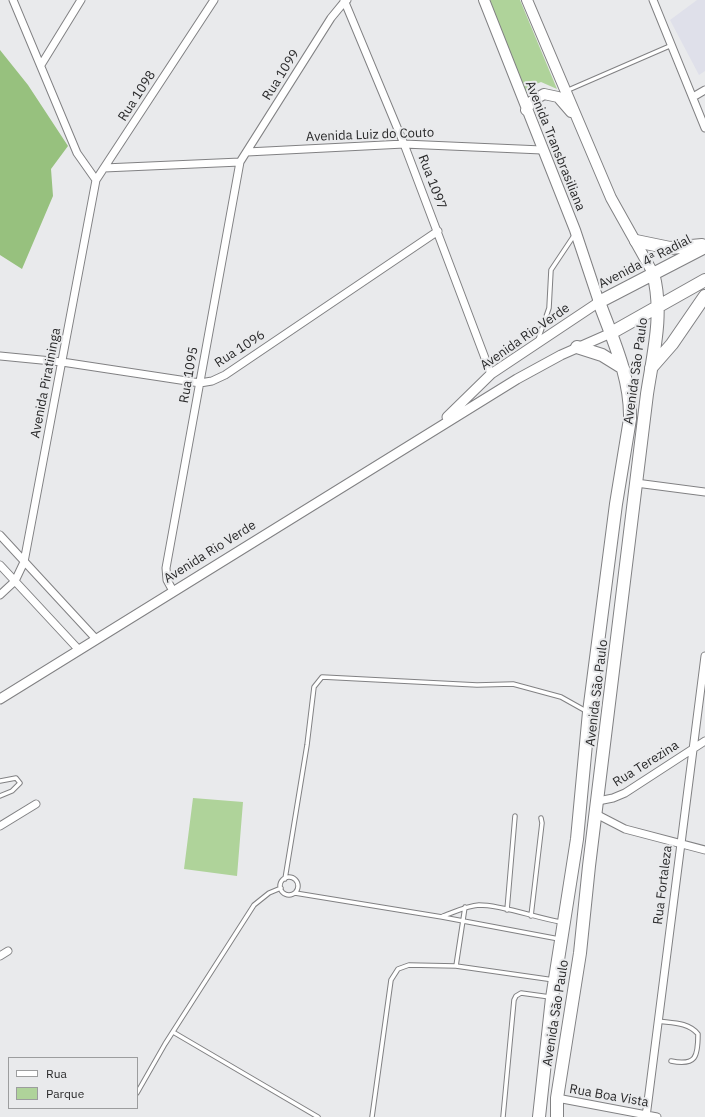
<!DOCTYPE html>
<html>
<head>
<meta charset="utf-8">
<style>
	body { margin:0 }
	#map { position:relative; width:705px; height:1117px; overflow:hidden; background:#e9eaec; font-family:"IBM Plex Sans",sans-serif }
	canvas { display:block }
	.legend { position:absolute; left:8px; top:1057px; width:130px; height:52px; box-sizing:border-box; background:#e9eaec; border:1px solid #9c9d9e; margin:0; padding:5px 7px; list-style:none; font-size:12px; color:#29292a }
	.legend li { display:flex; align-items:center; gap:8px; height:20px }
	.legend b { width:20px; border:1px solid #9c9d9e }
</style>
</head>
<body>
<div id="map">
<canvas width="705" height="1117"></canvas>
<ul class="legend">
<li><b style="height:5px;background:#fff"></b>Rua</li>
<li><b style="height:11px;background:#afd39a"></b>Parque</li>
</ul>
</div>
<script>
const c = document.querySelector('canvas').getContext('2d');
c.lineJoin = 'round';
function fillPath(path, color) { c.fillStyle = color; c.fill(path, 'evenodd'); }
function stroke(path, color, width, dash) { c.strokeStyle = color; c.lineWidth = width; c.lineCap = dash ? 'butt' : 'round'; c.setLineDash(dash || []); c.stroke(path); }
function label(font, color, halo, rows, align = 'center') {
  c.font = font + ' "IBM Plex Sans",sans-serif'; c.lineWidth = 4; c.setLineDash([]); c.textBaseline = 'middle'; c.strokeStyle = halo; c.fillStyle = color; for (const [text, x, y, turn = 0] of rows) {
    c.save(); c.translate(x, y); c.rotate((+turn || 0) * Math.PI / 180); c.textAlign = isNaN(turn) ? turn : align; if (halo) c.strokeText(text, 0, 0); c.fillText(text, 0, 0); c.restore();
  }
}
fillPath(new Path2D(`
	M697 0H705V71L699 75 670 20Z`), '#dfe0ea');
fillPath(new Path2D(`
	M490 0H520L557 89 541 82 529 87 525 96Z
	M193 798 243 802 237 876 184 869Z`), '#afd39a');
fillPath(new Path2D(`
	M0 50 28 85 68 146 51 169 53 196 22 269 0 255Z`), '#97c17e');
const service = new Path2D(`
	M566 91 672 45
	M538 340 549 308 551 270 575 234
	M0 781 16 778 20 783 12 791 0 796
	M280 886a9 9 0 1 1 18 0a9 9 0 1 1-18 0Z
	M285 879 307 745 314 687 322 677 477 685 513 684 561 697 586 711
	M295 893 442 917 559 939
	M507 910 515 816
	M443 916C455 912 466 906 479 905 503 905 536 918 561 922
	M531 916 542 823 541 818
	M456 966 465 907
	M658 1021C672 1023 688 1022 698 1034 698 1057 696 1066 671 1061
	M173 1032 318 1117
	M137 1093 165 1044 254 905 269 893 281 888
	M372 1117 391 980 398 969 409 965 456 966 554 980
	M503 1117 514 1000 516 996 521 993 550 997`);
const minor = new Path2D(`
	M13 0 77 153 96 180
	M344 0 404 144 491 374
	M653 0 705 128
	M41 65 81 0
	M693 97 705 90
	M247 152 404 144 542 150
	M104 168 240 162
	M0 356 62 362 200 383 212 381 225 375 438 231
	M636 483 705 492
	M0 535 96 639
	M0 565 79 650
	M173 591 167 580 166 568 240 162 331 18 345 1 347 0
	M0 595 15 581 24 562 96 180 214 0
	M598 801 613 798 625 793 705 741
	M596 814 625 829 705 850
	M0 826 36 804
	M0 956 8 951
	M557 1098 657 1117
	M646 1117 705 656`);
const tertiary = new Path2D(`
	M447 417 491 374 599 302
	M0 699 517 379 561 355 611 333`);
const secondary = new Path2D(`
	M484 0 575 230 599 302
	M527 0 611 198 653 273
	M526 110 532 101 544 94 558 97 571 112`);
const primary = new Path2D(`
	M636 241 670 248 702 245
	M611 333 705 280
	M577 347 602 355 623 368
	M651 368 672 344 705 296
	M539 1117 552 998 577 839 589 712 616 504 630 419C631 378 613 340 599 302L705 247
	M557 1117V1098L580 953 589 866 647 394C653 354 664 314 653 273`);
stroke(service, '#818183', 5.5);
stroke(minor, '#818183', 9);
stroke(tertiary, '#818183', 11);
stroke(secondary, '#818183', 12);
stroke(primary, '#818183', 14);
stroke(service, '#fff', 3.5);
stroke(minor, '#fff', 7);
stroke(tertiary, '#fff', 9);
stroke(secondary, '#fff', 10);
stroke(primary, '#fff', 12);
label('13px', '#29292a', '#e9eaec', [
	["Rua 1099",281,75,-58],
	["Rua 1098",137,96,-57],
	["Avenida Luiz do Couto",370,135,-2],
	["Avenida Transbrasiliana",555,146,68],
	["Rua 1097",432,182,69],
	["Avenida 4ª Radial",645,262,-27],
	["Avenida Rio Verde",525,337,-35],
	["Rua 1096",240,349,-33],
	["Avenida São Paulo",636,371,-82],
	["Rua 1095",189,375,-80],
	["Avenida Piratininga",46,383,-79],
	["Avenida Rio Verde",210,552,-32],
	["Avenida São Paulo",597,693,-83],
	["Rua Terezina",646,764,-32],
	["Rua Fortaleza",663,885,-83],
	["Avenida São Paulo",556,1013,-81],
	["Rua Boa Vista",609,1096,10]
]);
</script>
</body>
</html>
